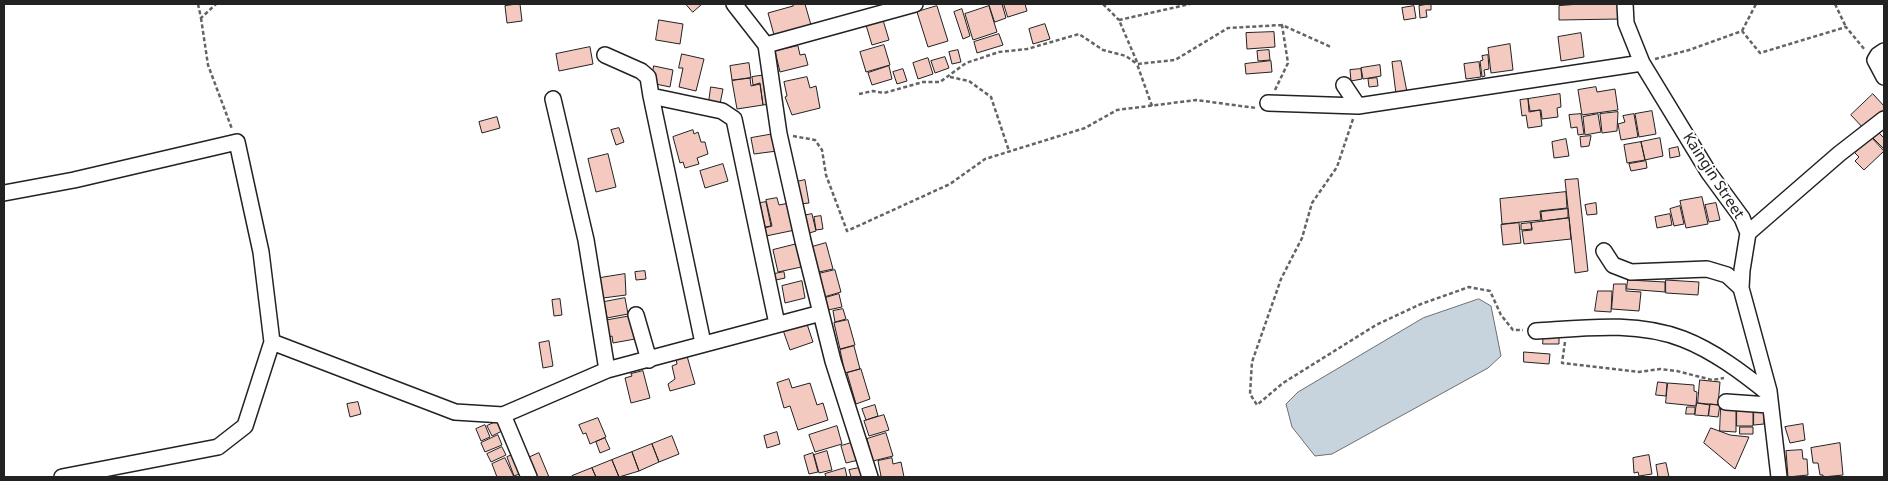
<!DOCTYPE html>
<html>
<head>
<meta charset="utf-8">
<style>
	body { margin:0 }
	#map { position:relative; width:1888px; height:481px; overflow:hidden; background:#fff; font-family:"Noto Sans",sans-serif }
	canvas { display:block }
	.frame { position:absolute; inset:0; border:5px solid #222; pointer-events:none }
</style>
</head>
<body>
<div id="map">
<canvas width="1888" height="481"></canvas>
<div class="frame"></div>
</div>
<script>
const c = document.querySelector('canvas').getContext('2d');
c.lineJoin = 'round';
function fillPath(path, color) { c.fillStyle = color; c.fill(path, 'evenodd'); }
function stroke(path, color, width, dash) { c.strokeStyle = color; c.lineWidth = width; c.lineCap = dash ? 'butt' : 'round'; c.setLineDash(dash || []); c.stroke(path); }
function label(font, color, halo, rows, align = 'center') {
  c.font = font + ' "Noto Sans",sans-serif'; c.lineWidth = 4; c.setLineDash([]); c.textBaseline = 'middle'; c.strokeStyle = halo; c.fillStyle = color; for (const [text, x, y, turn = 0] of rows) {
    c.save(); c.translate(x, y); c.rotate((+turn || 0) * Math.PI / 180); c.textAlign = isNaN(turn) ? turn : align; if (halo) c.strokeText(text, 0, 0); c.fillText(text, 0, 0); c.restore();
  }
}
const water = new Path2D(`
	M1479 299 1491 306 1501 356 1488 368 1332 454 1315 456 1292 427 1286 404 1298 392 1423 318Z`);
fillPath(water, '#c7d3dd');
stroke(water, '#6f6f6f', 1);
const building = new Path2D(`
	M520 4 522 21 507 23 505 6Z
	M686 4H702L693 12Z
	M793 4H805L811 25 774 35 768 13 793 6Z
	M989 4H1002L1006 18 995 22Z
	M1004 4H1025L1027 11 1008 17Z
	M1431 4V10H1426L1427 17 1420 18 1419 6Z
	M1580 4H1620V19L1559 20V6Z
	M937 6 948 41 928 47 917 12Z
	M989 6 997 32 973 40 965 14Z
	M1414 6 1416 18 1404 20 1402 8Z
	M962 9 970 36 963 39 954 12Z
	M659 20 683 24 680 44 656 40Z
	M883 20 889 40 872 45 866 25Z
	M1045 24 1050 39 1033 44 1029 29Z
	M1274 32 1275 47 1247 49 1246 33Z
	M1581 33 1584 57 1561 61 1558 37Z
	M999 34 1003 45 977 53 974 42Z
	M1510 44 1513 70 1491 73 1488 48Z
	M884 45 890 65 866 72 860 52Z
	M798 46 800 55 805 54 808 65 780 72 775 51Z
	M590 47 593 64 559 71 556 54Z
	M958 50 961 62 952 64 949 52Z
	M1269 50 1270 60 1258 61 1257 51Z
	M682 54 704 59 696 91 679 87 683 68H679Z
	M1488 55 1489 69 1484 70 1485 76 1482 77 1480 61 1483 60 1482 56Z
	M945 57 949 68 935 73 931 61Z
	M928 58 933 74 918 79 913 63Z
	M1271 61 1272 72 1246 74 1245 64Z
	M1401 61 1407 92 1396 94 1392 62Z
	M1479 62 1481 77 1466 79 1464 64Z
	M749 63 751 78 732 80 730 66Z
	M1380 65 1381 76 1363 79 1361 68Z
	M654 66 673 70 670 87 651 83Z
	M889 66 892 79 872 85 868 73Z
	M903 69 907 81 897 84 893 72Z
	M1361 69 1362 79 1351 81 1350 70Z
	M766 75 771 104 763 105 760 83 753 85 752 77Z
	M807 77 810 88 816 86 820 108 792 115 785 97 787 96 784 82Z
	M750 78 751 86 760 84 763 105 737 109 732 81Z
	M1377 78 1378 86 1369 87 1368 79Z
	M711 87 723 89 720 104 709 102Z
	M1596 87 1597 92 1615 89 1618 110 1582 115 1578 90Z
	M1560 94 1561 107 1557 108 1558 117 1542 119 1541 110 1530 111 1528 99Z
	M1873 94 1884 106V110L1864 129 1851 115Z
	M1528 99 1529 112 1540 110 1542 126 1528 128 1526 115 1522 116 1520 100Z
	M1652 111 1656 134 1639 137 1635 114Z
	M1618 112 1617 131 1602 133 1600 114Z
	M1581 114 1584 134 1578 135 1577 127 1571 128 1569 115Z
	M1598 114 1601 132 1585 135 1583 117Z
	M1634 114 1638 137 1621 140 1618 124 1625 122 1623 116Z
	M497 117 500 128 482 133 479 122Z
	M619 128 624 142 616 145 611 130Z
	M1874 128 1884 138V149L1871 136Z
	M693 130 694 134 698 132 701 142H705L708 154 697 158 699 164 685 168 683 162 680 163 673 137Z
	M774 134 777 151 754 154 751 138Z
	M1591 136 1589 146 1581 147 1580 137Z
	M1871 137 1884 151 1864 170 1855 161 1859 157 1855 153Z
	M1660 138 1663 156 1645 160 1641 142Z
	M1566 139 1569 156 1554 158 1552 142Z
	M1641 142 1645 160 1627 163 1624 145Z
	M1678 147 1680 156 1670 158 1669 149Z
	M608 154 616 187 596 192 588 159Z
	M1646 161 1647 168 1631 171 1629 164Z
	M723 164 728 181 705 188 700 171Z
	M1578 179 1588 271 1575 273 1565 180Z
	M805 180 809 203 800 204 796 182Z
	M1566 192 1567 208 1540 211 1541 220 1502 224 1500 199Z
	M1702 197 1708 224 1686 228 1680 201Z
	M777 198 779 205 789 203 795 230 766 236 764 228 772 226 766 200Z
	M766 202 771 226 765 227 760 203Z
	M1596 203 1597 214 1587 215 1585 205Z
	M1716 203 1720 220 1709 222 1705 205Z
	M1680 206 1684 224 1674 226 1670 209Z
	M1568 209V218L1542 221 1541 212Z
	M812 214 816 231 806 234 802 216Z
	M1670 214 1672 225 1657 228 1655 217Z
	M821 216 823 229 816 230 814 217Z
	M1569 218 1571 239 1524 244 1522 231 1532 230 1531 223Z
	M1519 223 1521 243 1503 245 1501 225Z
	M1531 223 1532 229 1521 230V224Z
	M801 243 806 266 778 272 773 250Z
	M826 243 833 269 819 272 812 247Z
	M835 270 841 292 824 297 818 274Z
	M645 271 646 279 636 280 635 272Z
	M784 272 785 278 776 280 774 274Z
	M625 274 626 295 603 298 600 278Z
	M1628 280 1665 282V292L1627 289Z
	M1666 280 1699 282 1698 295 1666 293Z
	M802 281 805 298 785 303 782 286Z
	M1614 284H1626V291L1641 292 1639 311 1612 309Z
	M1598 291H1612L1611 312 1595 311Z
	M839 294 842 307 828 310 825 298Z
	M625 298 628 314 607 318 604 302Z
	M560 299 562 315 554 316 552 300Z
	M843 309 846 319 835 322 833 311Z
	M631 316 635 339 613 343 612 336 606 338 603 321Z
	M848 320 855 345 840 349 834 323Z
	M806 321 813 342 790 350 783 330Z
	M1544 332 1559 333V344H1543Z
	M549 341 553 366 543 368 539 343Z
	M854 346 860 369 845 373 840 350Z
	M1524 352 1550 354 1549 364 1524 362Z
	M687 356 695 384 670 391 668 384 675 379 672 366 677 364 676 359Z
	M861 369 870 399 856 404 847 373Z
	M643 371 650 398 631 403 625 378 632 376 631 374Z
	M789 379 792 388 810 383 817 405 823 403 828 420 798 430 790 406 784 408 777 383Z
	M1700 380 1720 382 1718 405 1698 403Z
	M1658 382 1667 383 1666 396 1656 395Z
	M1668 383 1694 385V391L1697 392 1696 406 1666 403Z
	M358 402 361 414 350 417 347 404Z
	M1697 403 1710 405 1708 416 1695 415Z
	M1710 404 1720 405 1718 417 1709 416Z
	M875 405 878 416 866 420 862 409Z
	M1687 407H1695V414H1686Z
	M1721 407 1736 408V432L1720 431Z
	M1737 407H1753V426H1737Z
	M1754 409H1764V424L1754 425Z
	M884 415 889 430 869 436 864 421Z
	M598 418 606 437 590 444 586 433 583 434 579 425Z
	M498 421 502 431 492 436 487 426Z
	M1803 424 1805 440 1790 443 1785 427Z
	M485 425 490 437 481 441 476 429Z
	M837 426 842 444 815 452 809 435Z
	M1740 427H1753V434H1740Z
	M1711 428 1730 435 1749 437 1735 469 1704 443Z
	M777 432 780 444 767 448 764 436Z
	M886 433 893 456 873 461 867 439Z
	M498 435 502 445 485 452 481 443Z
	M672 436 679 454 659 462 652 444Z
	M605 438 610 449 600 453 596 442Z
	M858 441 863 459 846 463 841 446Z
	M1840 443 1843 475 1823 477V475H1820L1818 463H1813L1811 448Z
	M652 444 659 462 639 471 632 452Z
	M502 447 506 455 491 462 487 454Z
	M1802 450 1803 459H1807L1808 475 1788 477 1786 451Z
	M827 451 832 470 819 473 814 455Z
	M632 452 639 471 619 477 612 460Z
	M539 453 549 477H536L528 458Z
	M813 453 818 472 809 474 804 456Z
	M515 454 522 473 514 476 507 457Z
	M1649 455 1652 474 1639 476 1638 472 1634 473 1633 458Z
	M505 458 514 477H497L492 464Z
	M892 458 893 464 901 462 904 477H877L881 476 878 461Z
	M612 460 619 477H596L592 468Z
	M1666 463 1669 477H1655H1658L1656 465Z
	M864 467 866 477H851L849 470Z
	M592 468 596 477H572V476Z
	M845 468 847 477H826L825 474Z`);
fillPath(building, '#f3c9c0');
stroke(building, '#222', 1);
const minor = new Path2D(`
	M734 4 766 45 779 134 803 241 833 361 870 477
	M1625 4 1626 23 1642 63 1709 173 1742 218 1748 233 1742 270 1741 288 1769 391 1779 477
	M766 45 915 4
	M1884 51 1878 55 1875 60 1884 77
	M605 55 641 71 648 77 651 96 722 111 734 119 777 324
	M1344 85 1358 106
	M651 96 703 343
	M553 99 586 240 607 370
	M1268 103 1358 106 1642 63
	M4 193 74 180 237 142 261 252 272 342 455 412 503 415 607 370 821 313
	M1748 233 1839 154 1884 119
	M1604 251 1613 265 1631 272 1707 269 1727 275 1741 288
	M636 315 649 360
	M1536 331C1584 328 1636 321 1683 339 1714 351 1743 373 1769 394
	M1726 402 1769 405
	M503 415 529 477
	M62 477 218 447 245 426 272 342`);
stroke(minor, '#222', 18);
stroke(new Path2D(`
	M198 4 201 18 216 4
	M1103 4 1119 20
	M1835 4 1846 27
	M201 18 208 65 232 129
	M1742 31 1756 4
	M1655 59 1689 50 1742 31 1760 53 1846 27 1865 50
	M1137 62 1119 20 1190 4
	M950 77 969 81 991 97 1009 151
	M1275 90 1288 63 1282 25 1331 47
	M859 94 873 91 884 93 923 82H940L966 63 999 52 1027 49 1079 34 1103 50 1126 56 1137 64
	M1152 106 1137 64 1175 60 1228 28 1282 25
	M1353 119 1337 167 1312 203 1302 238 1281 279 1252 362 1250 394 1257 405 1283 383 1376 325 1421 304 1469 287 1490 291 1501 315 1513 330H1523
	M793 136 815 140 822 150 826 175 847 231 950 184 985 159 1085 128 1117 110 1196 100 1256 108
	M1565 342 1562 363 1639 372 1660 369 1677 371 1712 380 1724 378`), '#646464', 2.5, [4, 2.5]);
stroke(minor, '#fff', 15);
label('15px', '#222', '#fff', [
	["Kaingin Street",1713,176,57]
]);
</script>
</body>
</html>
